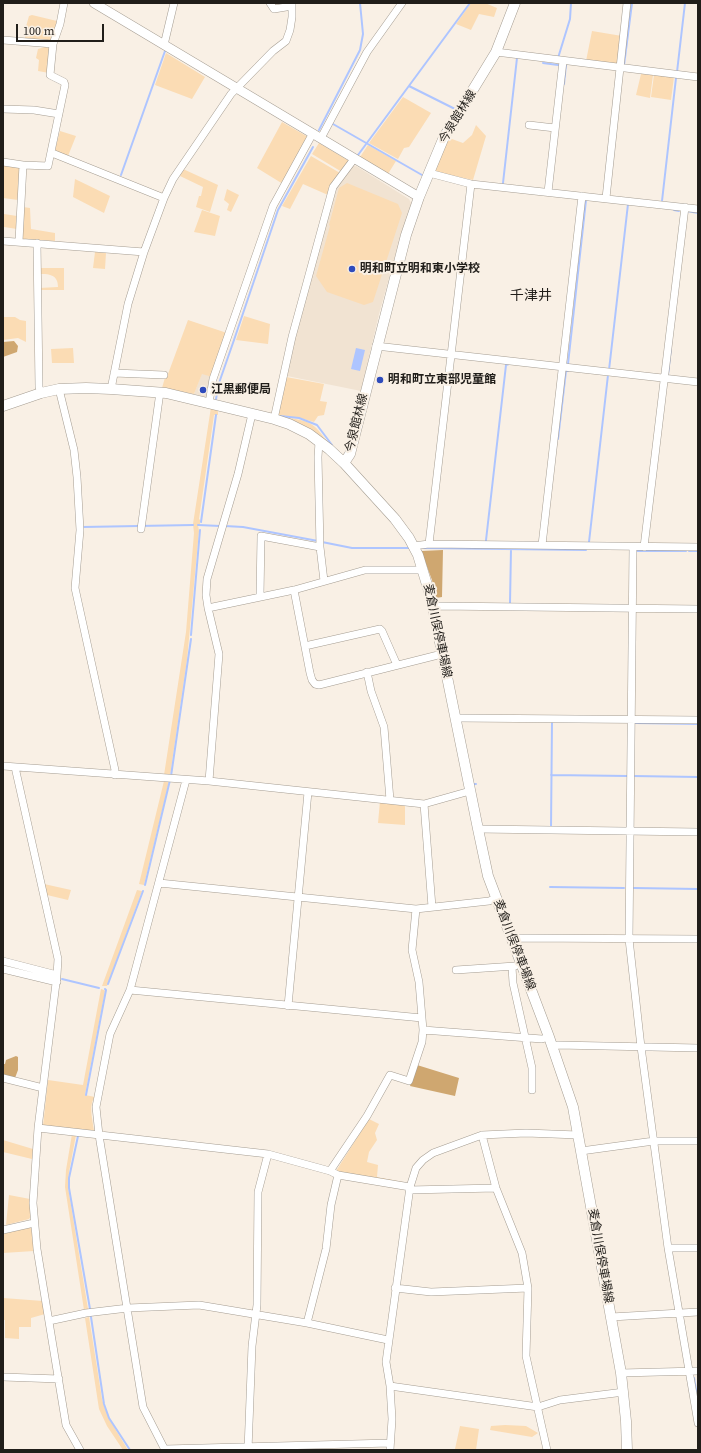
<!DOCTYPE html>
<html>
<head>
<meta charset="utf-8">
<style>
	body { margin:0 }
	#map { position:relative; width:701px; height:1453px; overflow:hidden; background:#f9f0e5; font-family:"Source Serif 4",serif }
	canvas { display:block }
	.frame { position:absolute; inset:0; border:4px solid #211e1a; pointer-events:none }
	.scale { position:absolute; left:16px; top:24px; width:88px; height:18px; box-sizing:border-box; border:2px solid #211e1a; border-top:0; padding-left:5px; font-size:12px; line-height:14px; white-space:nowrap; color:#211e1a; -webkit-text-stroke:3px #f9f0e5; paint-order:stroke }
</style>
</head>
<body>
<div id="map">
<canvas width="701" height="1453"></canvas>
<div class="frame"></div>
<div class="scale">100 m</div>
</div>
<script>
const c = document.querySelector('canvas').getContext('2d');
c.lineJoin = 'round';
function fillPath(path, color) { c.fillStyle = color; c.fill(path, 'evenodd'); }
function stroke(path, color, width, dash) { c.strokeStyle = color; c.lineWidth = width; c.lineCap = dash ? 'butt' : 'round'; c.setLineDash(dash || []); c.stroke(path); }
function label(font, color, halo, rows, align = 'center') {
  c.font = font + ' "Source Serif 4","Noto Sans JP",serif'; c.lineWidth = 4; c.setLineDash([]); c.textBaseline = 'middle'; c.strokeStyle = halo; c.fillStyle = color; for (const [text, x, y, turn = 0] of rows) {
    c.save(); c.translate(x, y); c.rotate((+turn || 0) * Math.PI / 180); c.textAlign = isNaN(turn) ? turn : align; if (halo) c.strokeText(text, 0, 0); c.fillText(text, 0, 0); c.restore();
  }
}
fillPath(new Path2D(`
	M353 166H356L409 199 412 205 402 232 379 314 361 391 287 376 294 338 336 189Z
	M202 373 212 377 208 398 194 394Z`), '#f1e3d2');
fillPath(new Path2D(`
	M471 3H485L497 8 494 17 479 14 471 30 456 24Z
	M32 15 57 21 51 41 25 39V30L29 16Z
	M592 31 622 36 617 65 586 61Z
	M45 47 50 49 49 73 38 71 39 60 36 58 38 49Z
	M166 53 205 77 192 99 155 85Z
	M641 74 653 75 650 98 636 95Z
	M654 75 674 77 671 100 651 97Z
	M403 97 431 113 409 147 404 148 398 159 369 143Z
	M282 122 308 137 283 184 257 168Z
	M476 125 486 136 473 180 436 172 434 170 449 138 463 143 472 135Z
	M60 131 76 136 68 156 60 153 55 150Z
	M319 143 349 161 342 172 312 154Z
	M368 145 396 161 388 174 360 157Z
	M311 156 340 173 328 195 303 184 290 209 282 206Z
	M3 166H17L20 169 18 200 3 198Z
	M183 169 218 185 210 212 196 207 199 196H201L203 187 180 176Z
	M75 179 110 196 104 213 73 197Z
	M347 183 398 204 402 213 373 302 364 305 327 292 316 276 330 226 329 225 339 188Z
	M227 189 239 195 231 212 227 210 229 204 224 200Z
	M23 207 30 208 31 229 55 233V241L22 239Z
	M202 210 220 216 215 236 194 232Z
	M4 214 17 216V229L4 227Z
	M95 252 106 253 105 269 93 268Z
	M40 268H64V290H39V288L58 287C58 275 50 274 40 274Z
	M244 316 270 324 268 344 236 340Z
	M3 317H15L20 320 26 321V342L18 338 3 340Z
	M188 320 227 333 212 377 202 374 194 394 162 388 166 374H168Z
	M73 348 74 363H52L51 349Z
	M286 377 324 384 320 401 327 402 324 415 318 416 314 422 300 418 280 416C310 422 312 419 330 446L278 416Z
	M211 407 218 409V415H214L199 519 200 520V524L198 525 199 531 187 660 170 776 164 775 186 632 194 533 193 524Z
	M164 781 169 782 144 885 139 884Z
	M380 801 405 805V825L378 823Z
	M44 884 71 890 68 900 47 895Z
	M137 890 142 891 107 986H102Z
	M101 989 104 990 105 991 85 1095 95 1097C88 1105 93 1121 94 1131L43 1126 48 1080 83 1085Z
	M369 1119 379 1124 375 1133 377 1140 369 1152 367 1162 378 1165 377 1177 403 1182V1184L336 1171Z
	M72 1134 76 1135 69 1172 68 1187 88 1309 84 1310 65 1187 66 1170Z
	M3 1140 33 1149 32 1159 3 1152Z
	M9 1195 30 1199 31 1216 29 1219 6 1225Z
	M31 1226 34 1251 3 1253V1234Z
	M3 1298 43 1301 45 1314 31 1318V1327H19V1339L5 1338V1320H3Z
	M89 1317 102 1399C107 1418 118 1433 128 1450H123L107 1426 99 1409 85 1318Z
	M505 1425 526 1426 538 1433 532 1437 490 1430 491 1426Z
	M460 1426 479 1429 476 1450 455 1449Z`), '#fbdcb4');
fillPath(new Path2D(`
	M14 341 18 346 17 352 3 357V342Z
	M443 550 442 597 436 598 432 580 421 551Z
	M16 1056 18 1057V1070L15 1078 3 1075V1064H5L6 1060Z
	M417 1065 459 1078 455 1096 410 1086Z`), '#cfa770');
fillPath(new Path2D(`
	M356 348 365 350 360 371 351 369Z`), '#aec5ff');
stroke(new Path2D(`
	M558 58 570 19 571 3
	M543 63 558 65
	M624 65 632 3
	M677 72 685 3
	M564 84 566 65
	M409 86 457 110
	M333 124 422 175
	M319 130 360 50 363 34 360 3
	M358 155 470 3
	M121 175 165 51
	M503 183 517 58
	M662 201 676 78
	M674 210 679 211
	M687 213V211L698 213
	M568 364 586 200H588
	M609 370 628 204
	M668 375 671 348
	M216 399 219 383 234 340 278 210 313 147
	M280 416 299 418 317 425 332 445
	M558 439 566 371H568
	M201 522 216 415
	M198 525 220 526
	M225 526 243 527 318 541
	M83 527 193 525
	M322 542 352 548H409
	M589 542 608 375
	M422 548 586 550
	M485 549 506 365 509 364
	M636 551H686
	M689 551H698
	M510 603 511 549
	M191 635 200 530
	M636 723 698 724
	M551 775 627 776
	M171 776 191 639
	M633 776 698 777
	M474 784H476
	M551 828 552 721
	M145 885 170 780
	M550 887 624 888
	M634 888 698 889
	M62 979 99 988
	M108 984 143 891
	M86 1095 106 990 105 989
	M78 1136 69 1178V1188L90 1309
	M91 1317 104 1404 109 1418 130 1450
	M694 1378 698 1401`), '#aec5ff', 2);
const minor = new Path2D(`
	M270 3 274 9 292 6
	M3 40 53 44
	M164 45 174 3
	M496 52 698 77
	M3 109 34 110 59 114
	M529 125 555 128
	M321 138 367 52 402 3
	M52 153 164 198
	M3 162 23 165
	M429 173 471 184 698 209
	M548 192 563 61
	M606 198 627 3
	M3 241 144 252
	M19 241 23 165 48 166 65 85 64 82 50 75 53 44 60 24 64 3
	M37 243 39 387 41 393
	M376 346 698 382
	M114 373 164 375
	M59 389 74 450 77 477 80 530 75 588 115 770V775
	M111 389 128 304 144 252 164 198 173 179 231 94 273 51 286 41 290 30 292 17V3
	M209 403 213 379 273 206 313 133
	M274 419 292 337 333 187 354 159
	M319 442 318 457 320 547 324 581
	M141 529 160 392
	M429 544 471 184
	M542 545 582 196
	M413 546 429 544 698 547
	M633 547 629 939 641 1047 668 1248 698 1423
	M644 547 685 207
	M294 590 310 673 312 680 315 684 319 685 442 654
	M260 596 261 536 320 547
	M433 607 438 606 698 609
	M208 608 294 590 365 570H423
	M305 646 380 629 382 631 397 665
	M367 672 371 691 384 727 390 800
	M456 718 698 720
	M3 766 209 781 424 804 470 791
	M15 767 58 959 57 975 38 1128 33 1203 37 1249 66 1425 80 1450
	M209 781 219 654 208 608 206 595 207 579 238 474 252 414
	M424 804 432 907
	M478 829 698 832
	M159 883 416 909 489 901 497 898
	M416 909 412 950 419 982 423 1030 542 1039 549 1037
	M512 939 518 938 698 939
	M3 961 57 975
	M512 967 513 983 532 1068V1090
	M3 969 57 982
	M456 970 515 966
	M130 990 422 1018
	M288 1006 308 792
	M552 1046 558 1045 698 1048
	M3 1078 43 1088
	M38 1128 268 1154 330 1171 338 1175 410 1187
	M482 1135 496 1188 522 1253 528 1288 526 1356 547 1450
	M581 1151 654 1141H698
	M330 1171 367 1116 390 1075 409 1081 422 1042 423 1030
	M409 1190 496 1188
	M3 1230 34 1223
	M668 1248H698
	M395 1288 431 1292 528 1288
	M611 1317 698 1312
	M49 1321 86 1313 128 1308 199 1305 307 1323 388 1340
	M307 1323 326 1249 331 1205 338 1175
	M621 1373 698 1371
	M3 1377 59 1379
	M390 1386 538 1407 560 1400 624 1392
	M165 1449 390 1443
	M165 1450 143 1407 99 1135 96 1107 110 1034 130 990 186 780
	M248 1450 252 1346 257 1305 258 1192 268 1154
	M390 1450 392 1419 390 1386 386 1362 410 1187 416 1168 423 1160 433 1153 482 1135 526 1133 578 1135`);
const tertiary = new Path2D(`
	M94 3 419 197`);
const secondary = new Path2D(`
	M3 406 41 393 59 389 86 388 111 389 166 393 274 419 289 424 309 434 329 449 344 463 395 519 409 538 418 555 431 598 478 829 488 876 549 1037 573 1107 621 1373 626 1421 627 1450
	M344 463 350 454 406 235 419 197 444 137 496 52 515 3`);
stroke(minor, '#a59d92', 8);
stroke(tertiary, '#a59d92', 10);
stroke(secondary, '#a59d92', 11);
stroke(minor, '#fff', 7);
stroke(tertiary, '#fff', 9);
stroke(secondary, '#fff', 10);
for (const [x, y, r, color] of [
	[352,269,4,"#2e4bbc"],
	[380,380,4,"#2e4bbc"],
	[203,390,4,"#2e4bbc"]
]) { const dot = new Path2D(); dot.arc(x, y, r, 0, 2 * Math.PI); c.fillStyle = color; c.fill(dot); stroke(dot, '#f9f0e5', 1.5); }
label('12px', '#211e1a', '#f9f0e5', [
	["今泉館林線",458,117,-59],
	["今泉館林線",357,423,-76],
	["麦倉川俣停車場線",437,631,78],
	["麦倉川俣停車場線",514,945,69],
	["麦倉川俣停車場線",600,1256,80]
]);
label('bold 12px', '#211e1a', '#f9f0e5', [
	["明和町立明和東小学校",360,269],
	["明和町立東部児童館",388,380],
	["江黒郵便局",211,390]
], 'left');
label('14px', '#211e1a', '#f9f0e5', [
	["千津井",531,296]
]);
</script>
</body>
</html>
